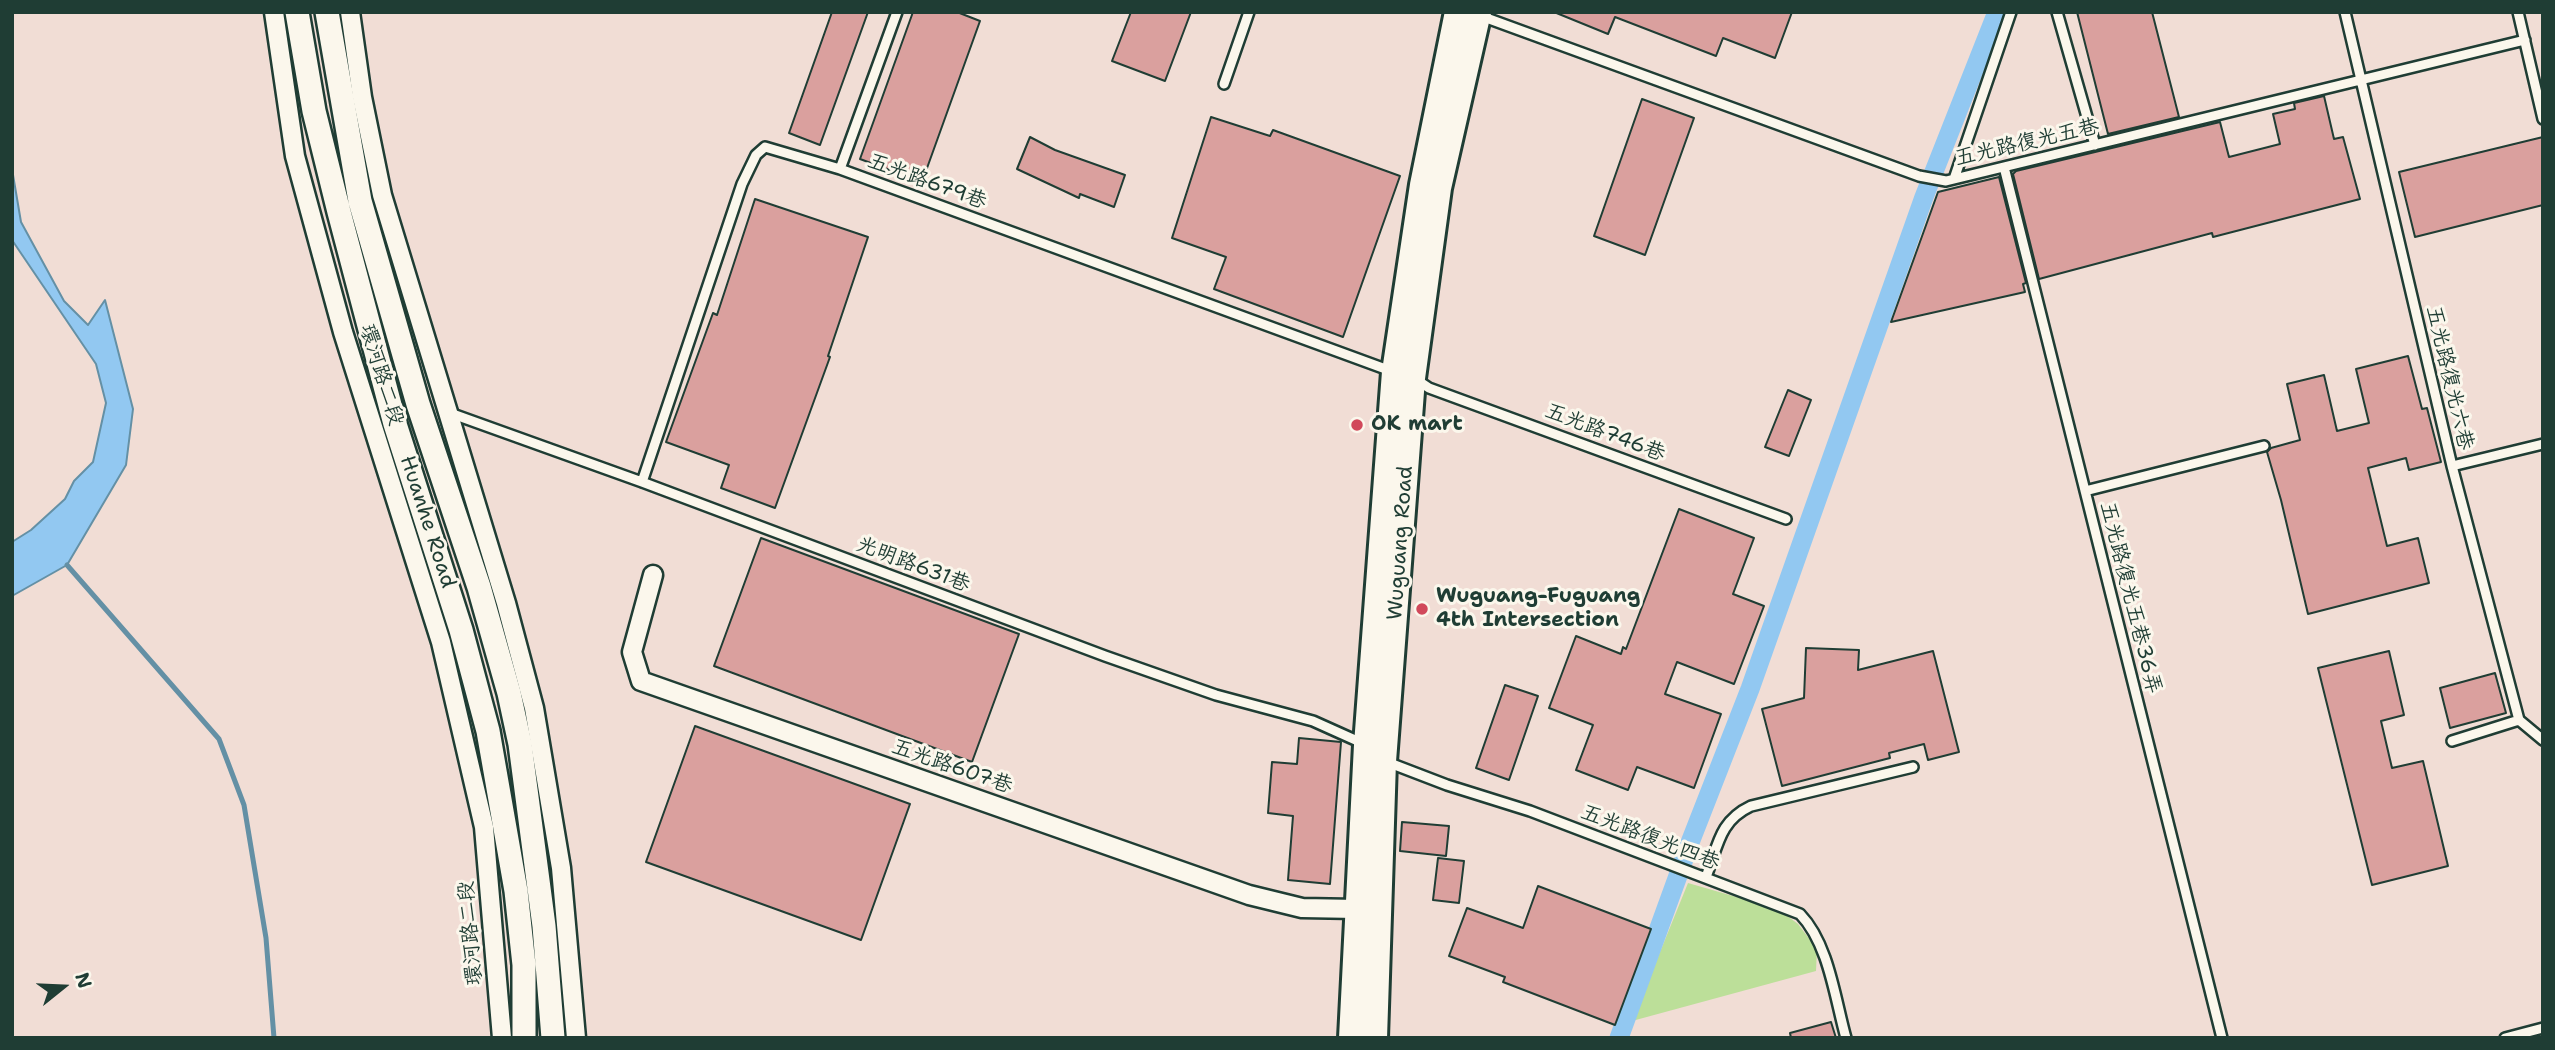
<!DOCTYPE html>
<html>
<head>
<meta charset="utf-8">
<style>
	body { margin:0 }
	#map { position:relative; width:2555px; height:1050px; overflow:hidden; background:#f1ddd5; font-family:"Shantell Sans",sans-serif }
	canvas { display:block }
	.frame { position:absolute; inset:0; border:14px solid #1f3d34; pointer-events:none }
	.north { position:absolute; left:28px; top:952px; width:70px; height:70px; -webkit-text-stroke:5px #fbf7ec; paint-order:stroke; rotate:72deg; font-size:19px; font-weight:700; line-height:28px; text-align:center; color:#1f3d34 }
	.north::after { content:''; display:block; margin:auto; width:24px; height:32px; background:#1f3d34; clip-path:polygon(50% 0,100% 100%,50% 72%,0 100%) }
</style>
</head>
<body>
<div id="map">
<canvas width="2555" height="1050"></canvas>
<div class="frame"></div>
<div class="north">N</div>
</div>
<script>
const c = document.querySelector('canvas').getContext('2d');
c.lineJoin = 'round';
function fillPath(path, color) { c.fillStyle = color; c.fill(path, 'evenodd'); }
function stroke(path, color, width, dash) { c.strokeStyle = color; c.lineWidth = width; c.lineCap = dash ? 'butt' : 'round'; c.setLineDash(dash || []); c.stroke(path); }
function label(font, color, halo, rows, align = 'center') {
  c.font = font + ' "Shantell Sans","LXGW WenKai TC",sans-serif'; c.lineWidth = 6; c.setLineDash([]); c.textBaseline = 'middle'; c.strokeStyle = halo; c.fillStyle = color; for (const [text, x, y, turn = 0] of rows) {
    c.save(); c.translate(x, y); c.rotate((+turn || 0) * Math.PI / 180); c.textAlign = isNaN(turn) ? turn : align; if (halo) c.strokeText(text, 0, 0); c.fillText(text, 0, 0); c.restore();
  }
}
fillPath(new Path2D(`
	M1688 883 1778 909 1798 924 1817 949 1816 971 1632 1021Z`), '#bcdf99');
const water = new Path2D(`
	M12 169 21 222 64 301 88 325 105 300 133 409 126 465 67 565 12 596V542L31 530 65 499 74 481 93 462 106 403 96 364 12 240Z`);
fillPath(water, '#92c8f1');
stroke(water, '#6490a5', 2);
stroke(new Path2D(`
	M67 565 219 739 244 805 266 938 274 1038`), '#6490a5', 5);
stroke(new Path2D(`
	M1619 1038 1691 840 1750 689 1924 197 1997 12`), '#92c8f1', 19);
const building = new Path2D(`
	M832 12H868L820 145 789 133Z
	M913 12H957L980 21 922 182 860 159Z
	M1131 12H1191L1165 81 1112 61Z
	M1554 12H1792L1775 58 1723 38 1716 56 1615 17 1608 34Z
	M2077 12H2152L2179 117 2108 134Z
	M2324 96 2334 139 2343 137 2360 199 2213 237 2212 233 2039 279 2013 174 2016 171 2220 122 2229 157 2280 144 2273 114 2295 109 2294 103Z
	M1642 99 1694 118 1645 255 1594 236Z
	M1211 117 1270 136 1273 130 1400 176 1343 337 1214 289 1226 257 1172 238Z
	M1030 137 1055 150 1125 175 1114 207 1080 194 1079 198 1017 169Z
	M2543 137V205L2415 237 2399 172Z
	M1999 177 2026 283 2023 284 2025 292 1891 322 1938 192Z
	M755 199 868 237 828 356 830 357 775 508 721 488 729 465 666 442 713 313 717 315Z
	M2408 356 2422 409 2427 408 2441 462 2409 470 2406 458 2368 468 2387 546 2418 538 2429 583 2308 614 2281 500 2267 452 2271 448 2300 440 2287 384 2324 375 2337 431 2369 423 2356 369Z
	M1788 390 1811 400 1789 456 1765 447Z
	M1679 509 1754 538 1733 594 1764 606 1734 684 1677 662 1665 694 1721 714 1694 788 1637 767 1628 790 1576 770 1593 725 1549 708 1576 636 1621 654 1623 647 1626 649Z
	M761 538 1019 634 972 762 714 666Z
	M1806 648 1859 650 1858 670 1933 651 1959 752 1928 760 1924 744 1889 753 1890 758 1782 786 1762 709 1804 698Z
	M2389 651 2404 715 2381 721 2392 768 2423 761 2448 866 2372 885 2318 668Z
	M2495 673 2506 713 2450 728 2440 688Z
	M1505 685 1538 696 1509 780 1476 768Z
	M695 726 910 804 861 940 646 862Z
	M1299 738 1341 742 1330 884 1288 880 1293 816 1268 813 1272 762 1297 764Z
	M1402 822 1449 826 1446 856 1400 851Z
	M1438 858 1464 861 1459 903 1433 900Z
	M1538 886 1651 929 1615 1025 1503 982 1505 977 1449 956 1467 908 1523 928Z
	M1831 1022 1836 1038H1791L1790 1033Z`);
fillPath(building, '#daa09e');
stroke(building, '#1f3d34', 2);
const service = new Path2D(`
	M2057 12 2095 145
	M2345 12 2452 466 2519 720 2543 740
	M2518 12 2543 119
	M1481 16 1919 176 1946 181 2525 40
	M1224 84 1249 12
	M2004 167 2222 1038
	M840 169 897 12
	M1954 179 2011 12
	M1417 380 1429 388 1786 519
	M450 413 642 482 1105 656 1216 695 1313 721 1362 743
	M2452 466 2543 444
	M642 482 742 184 756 155 765 147 840 169 1391 371
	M2085 491 2264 446
	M2452 741 2519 720
	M1387 762 1447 785 1530 811 1800 914C1829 944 1835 999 1846 1038
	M1706 877C1718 846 1719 821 1751 806L1913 767
	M2505 1038 2543 1028`);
const minor = new Path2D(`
	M274 12 295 156 343 332 441 642 484 827 502 1038
	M350 12 362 97 382 195 506 603 534 708 561 868 576 1038
	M653 575 632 652 641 681 1249 895 1302 908 1357 909`);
const tertiary = new Path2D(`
	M297 12 314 111 339 212 395 424 461 630 488 731 516 891 524 965V1038
	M327 12 360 201 418 404 479 587 509 693 520 744 544 926 553 1038`);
const secondary = new Path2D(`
	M1351 1038 1366 745 1394 372 1422 185 1457 12
	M1375 1038 1384 761 1413 378 1439 188 1479 12`);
stroke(service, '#1f3d34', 14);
stroke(minor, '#1f3d34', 23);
stroke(tertiary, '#1f3d34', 28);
stroke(secondary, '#1f3d34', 30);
stroke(service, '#fbf7ec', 9);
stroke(minor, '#fbf7ec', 18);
stroke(tertiary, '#fbf7ec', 23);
stroke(secondary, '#fbf7ec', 24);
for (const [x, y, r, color] of [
	[1357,425,7,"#d1495b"],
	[1422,609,7,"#d1495b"]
]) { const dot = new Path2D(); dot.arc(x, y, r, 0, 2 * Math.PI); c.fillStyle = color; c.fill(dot); stroke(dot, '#fbf7ec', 2.5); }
label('21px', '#1f3d34', '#fbf7ec', [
	["五光路復光五巷",2027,143,-13],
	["五光路679巷",927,182,20],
	["環河路二段",381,375,73],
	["五光路復光六巷",2449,378,77],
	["五光路746巷",1605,433,21],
	["Huanhe Road",427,522,72],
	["Wuguang Road",1401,543,-86],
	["光明路631巷",913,565,21],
	["五光路復光五巷36弄",2130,598,76],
	["五光路607巷",952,767,19],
	["五光路復光四巷",1650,838,21],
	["環河路二段",471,933,-95]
]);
label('bold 21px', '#1f3d34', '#fbf7ec', [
	["OK mart",1371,425],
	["Wuguang-Fuguang",1436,597],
	["4th Intersection",1436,621]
], 'left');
</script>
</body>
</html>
